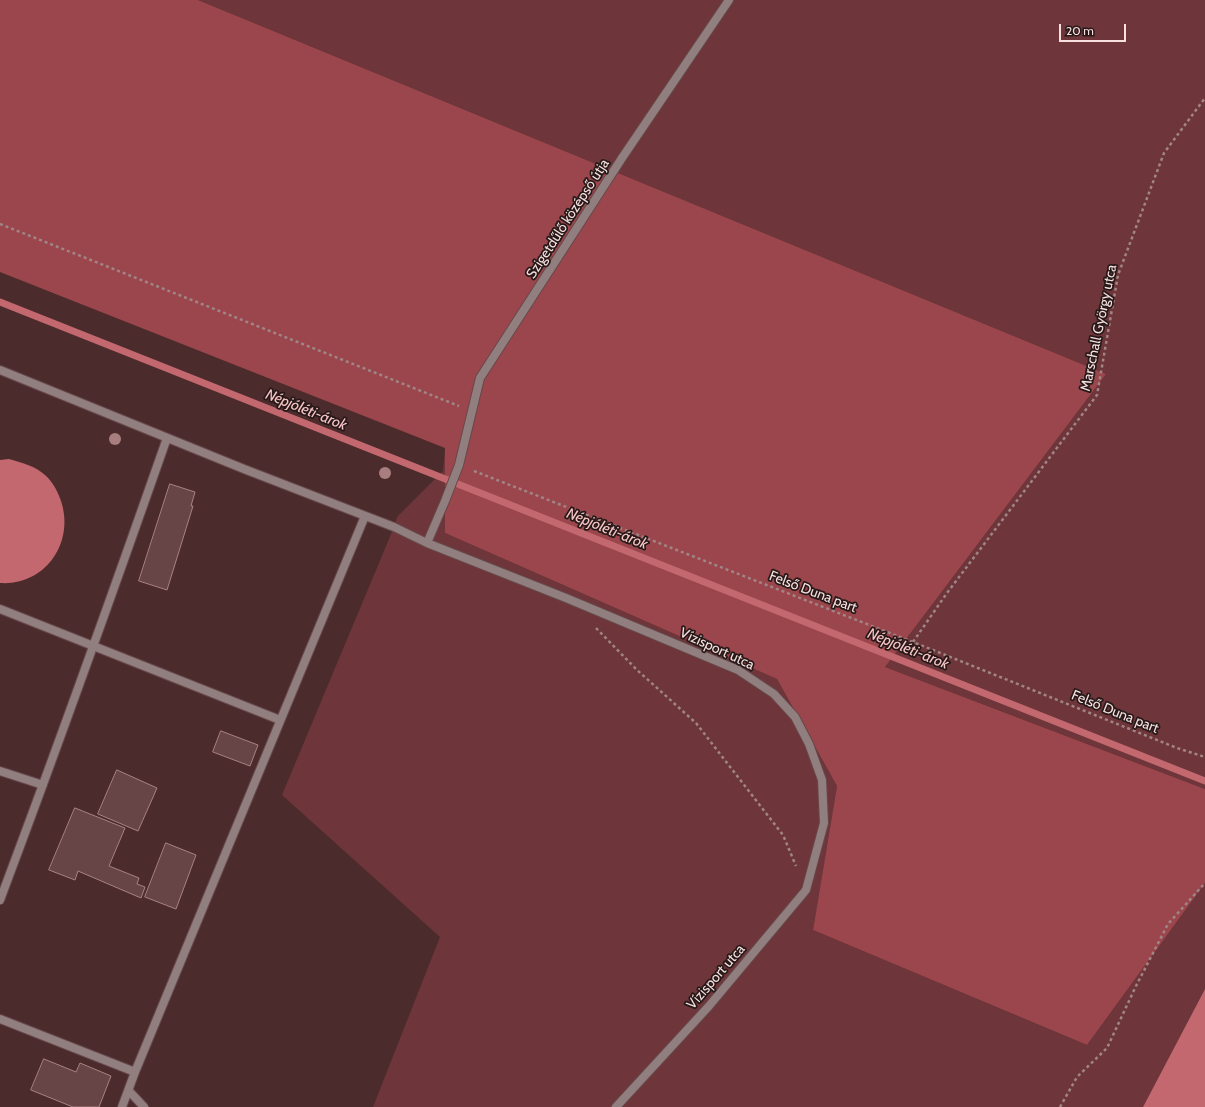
<!DOCTYPE html>
<html>
<head>
<meta charset="utf-8">
<style>
	body { margin:0 }
	#map { position:relative; width:1205px; height:1107px; overflow:hidden; background:#4c2b2d; font-family:Cabin,sans-serif }
	canvas { display:block }
	.scale { position:absolute; left:1059px; top:24px; width:67px; height:18px; box-sizing:border-box; border:2px solid #f6e0e0; border-top:0; padding-left:5px; font-size:12px; line-height:14px; white-space:nowrap; color:#f6e0e0; -webkit-text-stroke:3px #281919; paint-order:stroke }
</style>
</head>
<body>
<div id="map">
<canvas width="1205" height="1107"></canvas>
<div class="scale">20 m</div>
</div>
<script>
const c = document.querySelector('canvas').getContext('2d');
c.lineJoin = 'round';
function fillPath(path, color) { c.fillStyle = color; c.fill(path, 'evenodd'); }
function stroke(path, color, width, dash) { c.strokeStyle = color; c.lineWidth = width; c.lineCap = dash ? 'butt' : 'round'; c.setLineDash(dash || []); c.stroke(path); }
function label(font, color, halo, rows, align = 'center') {
  c.font = font + ' Cabin,sans-serif'; c.lineWidth = 3.5; c.setLineDash([]); c.textBaseline = 'middle'; c.strokeStyle = halo; c.fillStyle = color; for (const [text, x, y, turn = 0] of rows) {
    c.save(); c.translate(x, y); c.rotate((+turn || 0) * Math.PI / 180); c.textAlign = isNaN(turn) ? turn : align; if (halo) c.strokeText(text, 0, 0); c.fillText(text, 0, 0); c.restore();
  }
}
fillPath(new Path2D(`
	M198 0H1205V789L885 667 1106 374Z
	M445 448V533L777 679 837 786 813 930 1087 1045 1205 883V989L1143 1107H373L440 937 282 795 394 527 397 517 443 471Z`), '#6e363a');
fillPath(new Path2D(`
	M0 0H198L1106 374 885 667 1205 789V883L1087 1045 813 930 837 786 777 679 445 533V448L0 272Z`), '#9b464c');
fillPath(new Path2D(`
	M9 459C23 463 35 466 45 475 53 482 58 492 61 501 75 543 45 586 0 583V460Z
	M1205 989V1107H1143Z`), '#c2686e');
stroke(new Path2D(`
	M0 302 1205 781`), '#c2686e', 7);
const building = new Path2D(`
	M170 484 195 492 191 506H193L167 590 139 581Z
	M221 731 258 745 250 766 213 752Z
	M117 770 157 788 138 831 98 814Z
	M75 808 125 828 109 866 139 878 137 884 145 887 141 898 78 871 75 880 49 870Z
	M166 843 196 855 176 909 145 897Z
	M44 1059 76 1072 80 1063 111 1076 99 1107H73L31 1090Z`);
fillPath(building, '#674445');
stroke(building, '#a98282', 1);
const service = new Path2D(`
	M0 370 244 469 394 527 427 543 566 598 738 670 774 694 795 717 809 744 822 780 824 823 806 890 709 1006 616 1107
	M427 543 445 501 459 465 480 378 622 158 729 0
	M0 609 280 720
	M0 771 43 785
	M0 900C58 746 113 592 167 438
	M0 1019 135 1072
	M129 1091 144 1107
	M122 1107 135 1072 365 516`);
stroke(service, '#67484a', 10);
stroke(new Path2D(`
	M0 224 459 406
	M474 471 913 642 1177 748 1205 757
	M596 628 637 670 696 723 783 835 796 866
	M913 642 947 593 1097 395 1118 275 1164 153 1205 98
	M1060 1107 1077 1077 1107 1048 1136 986 1168 924 1205 883`), '#a18586', 2.5, [3, 3]);
stroke(service, '#917f80', 8);
c.fillStyle = '#a87e7f';
for (const [x, y] of [
	[115,439],
	[385,473]
]) { c.beginPath(); c.arc(x, y, 6, 0, 2 * Math.PI); c.fill(); }
label('14px', '#f6e0e0', '#281919', [
	["Szigetdűlő középső útja",568,219,-57],
	["Marschall György utca",1099,328,-78],
	["Felső Duna part",813,592,21],
	["Vízisport utca",717,649,25],
	["Felső Duna part",1115,712,22],
	["Vízisport utca",716,977,-49]
]);
label('italic 15px', '#f9c6c7', '#281919', [
	["Népjóléti-árok",306,410,22],
	["Népjóléti-árok",607,529,22],
	["Népjóléti-árok",908,649,22]
]);
</script>
</body>
</html>
